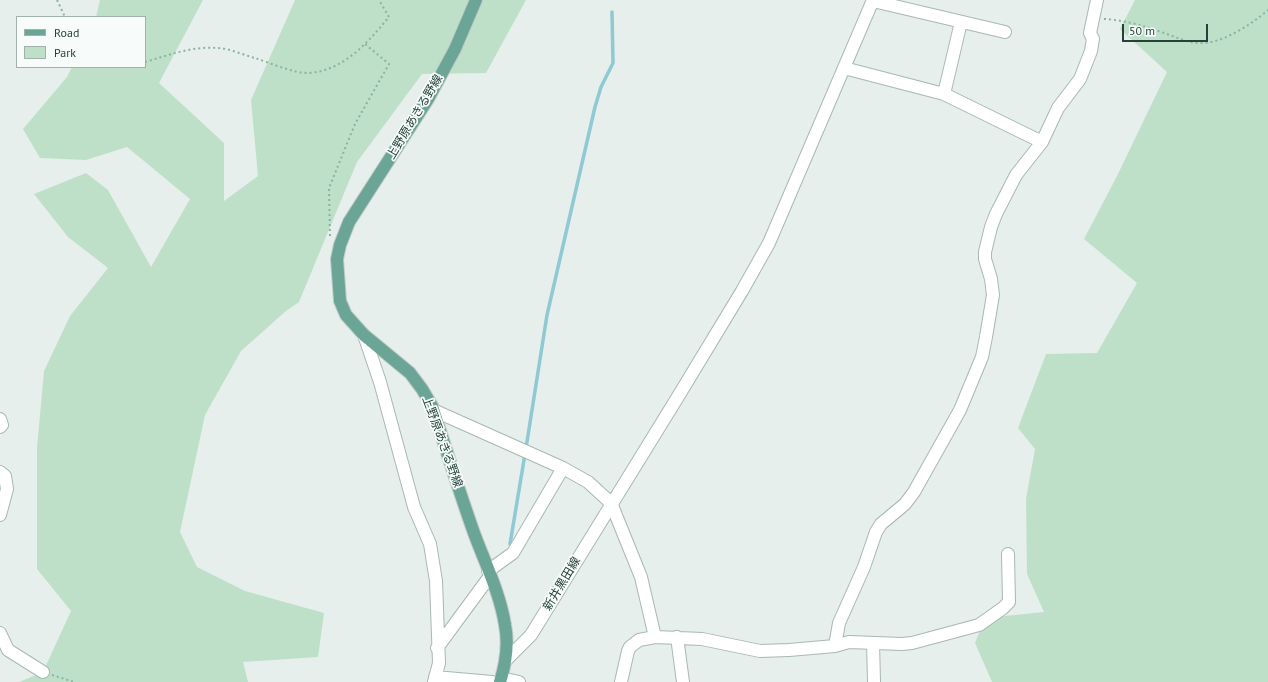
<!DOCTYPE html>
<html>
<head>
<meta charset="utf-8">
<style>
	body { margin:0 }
	#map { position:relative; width:1268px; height:682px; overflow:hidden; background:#e6efeb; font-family:"PT Sans",sans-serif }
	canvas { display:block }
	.legend { position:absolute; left:16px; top:16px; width:130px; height:52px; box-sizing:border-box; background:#f7fbf9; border:1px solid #a3b1ad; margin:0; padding:5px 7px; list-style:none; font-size:12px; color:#24423a }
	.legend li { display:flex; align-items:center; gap:8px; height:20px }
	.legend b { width:20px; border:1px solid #a3b1ad }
	.scale { position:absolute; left:1122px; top:24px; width:86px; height:18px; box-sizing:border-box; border:2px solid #24423a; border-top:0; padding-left:5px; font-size:12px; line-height:14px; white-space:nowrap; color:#24423a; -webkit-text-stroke:3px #f7fbf9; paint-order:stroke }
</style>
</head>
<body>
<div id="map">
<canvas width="1268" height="682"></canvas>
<ul class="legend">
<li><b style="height:5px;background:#6aa596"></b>Road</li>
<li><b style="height:11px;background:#bfe0c8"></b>Park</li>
</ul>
<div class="scale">50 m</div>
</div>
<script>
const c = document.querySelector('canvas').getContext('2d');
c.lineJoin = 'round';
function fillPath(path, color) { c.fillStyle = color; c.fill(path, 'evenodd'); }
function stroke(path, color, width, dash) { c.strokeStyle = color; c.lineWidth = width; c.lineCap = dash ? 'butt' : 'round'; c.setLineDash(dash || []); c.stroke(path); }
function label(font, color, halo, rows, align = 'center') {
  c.font = font + ' "PT Sans","Noto Sans JP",sans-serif'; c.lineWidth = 3.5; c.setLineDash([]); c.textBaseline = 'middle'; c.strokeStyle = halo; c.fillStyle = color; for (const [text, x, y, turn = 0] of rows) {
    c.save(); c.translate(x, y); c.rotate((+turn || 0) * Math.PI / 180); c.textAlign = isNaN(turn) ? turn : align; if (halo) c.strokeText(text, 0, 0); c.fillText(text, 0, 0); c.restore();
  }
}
fillPath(new Path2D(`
	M100 0H203L159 83 224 143V201L258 176 251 100 295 0H526L486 73 422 74 357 162 299 302 286 311 241 351 205 415 180 532 197 567 245 591 324 613 318 657 243 662 248 682H19L43 672 71 611 37 569V448L44 371 70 316 108 268 68 237 34 194 86 173 108 190 151 267 190 199 127 147 86 160 40 158 23 129 67 77 72 67H145V17H96Z
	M1135 0H1268V682H992L975 643 985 618 1044 612 1027 574 1026 499 1035 449 1018 428 1046 354 1097 353 1137 283 1084 239 1117 176 1167 72 1120 29Z`), '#bfe0c8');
stroke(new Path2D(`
	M526 448 547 315 595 107 601 87 613 63 612 12
	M510 544 525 454`), '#8ec9d4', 3.5);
const minor = new Path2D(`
	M873 1 1005 32
	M844 68 944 94 1042 142
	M944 94 961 22
	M364 335 380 382 414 507 430 544 436 581 439 663 434 682
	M433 410 563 468 588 482 611 503 641 577 655 637
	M0 419 2 425 0 427
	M0 472 5 476 7 489 0 515
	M488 571 513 553 563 468
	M0 633 8 650 43 672
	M677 637 683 682
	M873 643 874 682
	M835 646 839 623 864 567 876 532 881 524 905 504 914 492 960 410 982 357 986 337 993 295 991 279 985 259V252L991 227 996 214 1016 175 1042 142 1058 108 1080 79 1084 69 1091 51 1093 39 1090 33 1097 0
	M437 648 490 576
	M506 660 531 635 679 395 742 291 769 243 873 0
	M435 677 492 682
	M501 678 519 682
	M621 682 628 651 630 647 639 640 655 637 702 639 760 651 789 650 835 646 849 642 902 644 912 643 979 625 1003 608 1009 602 1008 554`);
const major = new Path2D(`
	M476 0 455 49 428 99 349 222 340 245 337 259 340 301 346 315 364 335 410 373 422 389 432 406C446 449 459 491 474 533 485 563 500 593 505 625 509 645 506 663 500 682`);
stroke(minor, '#a8b8b2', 14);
stroke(major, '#c2cac8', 14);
stroke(new Path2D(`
	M57 0 65 17
	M1104 19C1124 20 1145 26 1164 33 1176 37 1187 43 1200 43 1222 44 1252 24 1268 10
	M145 62C169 55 192 46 217 48 229 48 243 55 255 58 270 63 293 73 308 73 344 71 368 42 389 17L379 0
	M330 236 329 188 355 124 389 64 365 44
	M52 675 74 682`), '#86b3a5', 2, [2, 3]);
stroke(minor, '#fff', 12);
stroke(major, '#6aa596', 12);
label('12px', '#24423a', '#f7fbf9', [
	["上野原あきる野線",415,117,-59],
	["上野原あきる野線",442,442,70],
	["新井黒田線",562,584,-59]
]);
</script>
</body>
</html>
